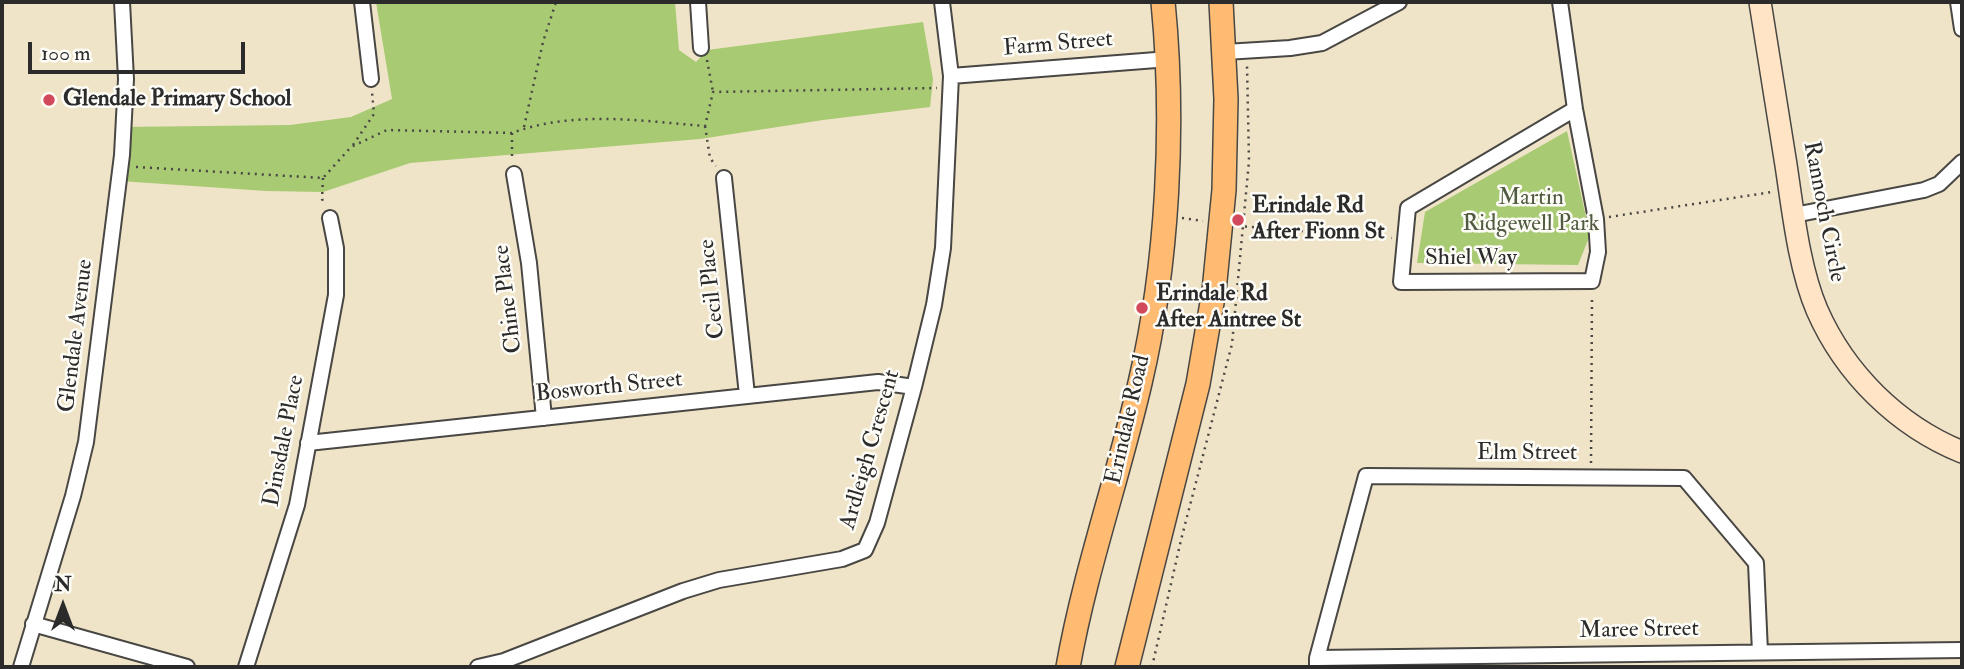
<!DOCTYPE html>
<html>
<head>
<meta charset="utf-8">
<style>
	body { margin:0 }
	#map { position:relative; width:1964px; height:669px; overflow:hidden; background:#f0e4c8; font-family:"IM FELL Double Pica",serif }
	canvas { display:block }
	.frame { position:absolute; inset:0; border:4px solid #2b2b2b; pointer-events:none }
	.north { position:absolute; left:28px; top:571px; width:70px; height:70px; -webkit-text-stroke:5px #fdfcf7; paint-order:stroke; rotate:0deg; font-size:19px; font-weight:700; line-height:28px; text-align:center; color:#2b2b2b }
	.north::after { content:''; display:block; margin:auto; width:24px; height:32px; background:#2b2b2b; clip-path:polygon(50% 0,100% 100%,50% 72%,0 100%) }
	.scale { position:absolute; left:28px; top:42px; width:217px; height:32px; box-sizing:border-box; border:4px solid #2b2b2b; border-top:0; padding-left:9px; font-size:21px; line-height:24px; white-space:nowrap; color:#2b2b2b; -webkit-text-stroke:5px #fdfcf7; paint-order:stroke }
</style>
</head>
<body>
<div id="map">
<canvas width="1964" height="669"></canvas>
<div class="frame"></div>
<div class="north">N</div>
<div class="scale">100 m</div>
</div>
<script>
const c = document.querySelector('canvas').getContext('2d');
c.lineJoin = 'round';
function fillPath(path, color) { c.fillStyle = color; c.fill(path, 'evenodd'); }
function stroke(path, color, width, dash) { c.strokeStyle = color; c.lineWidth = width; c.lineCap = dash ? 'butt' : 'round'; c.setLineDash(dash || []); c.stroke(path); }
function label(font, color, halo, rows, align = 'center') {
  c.font = font + ' "IM FELL Double Pica",serif'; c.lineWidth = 5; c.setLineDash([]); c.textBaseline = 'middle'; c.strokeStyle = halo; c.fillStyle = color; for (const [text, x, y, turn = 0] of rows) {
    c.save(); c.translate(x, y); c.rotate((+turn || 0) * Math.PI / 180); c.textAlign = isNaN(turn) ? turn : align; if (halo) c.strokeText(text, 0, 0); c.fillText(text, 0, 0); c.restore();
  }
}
fillPath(new Path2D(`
	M376 2H675L679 50 696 62 707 50 923 22 933 79 930 107 823 120 700 139 410 163 323 192 266 191 120 181V127L290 125 351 117 392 99Z
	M1567 131 1590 235 1578 265 1417 263 1425 212Z`), '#a8ca73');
const street = new Path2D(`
	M362 2 371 79
	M698 2 701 48
	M1560 2 1575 109 1596 219 1598 252 1592 281 1401 282 1408 208 1575 109
	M1958 2 1962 29
	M1225 52 1290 48 1322 43 1399 2
	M951 76 1169 59
	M514 174 529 263 544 418
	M724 178 747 395
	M1794 215 1924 190 1939 184 1962 162
	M308 443 878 382 914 387
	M33 624 187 667
	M1317 658 1962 650
	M21 667 73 496 86 442 122 155 126 79 122 2
	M246 667 297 505 336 295V248L330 218
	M478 667 504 661 683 591 719 580 842 559 865 550 877 523 914 387 934 305 943 248 951 76 942 2
	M1317 667V658L1366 476 1684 478 1756 563 1760 652`);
const secondary = new Path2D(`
	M1760 2C1769 56 1777 111 1786 165 1793 211 1799 268 1817 310 1845 374 1898 426 1962 452`);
const primary = new Path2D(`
	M1068 667C1085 571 1118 478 1140 383 1168 264 1175 123 1163 2
	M1127 667 1198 384 1214 291 1224 190 1226 99 1221 2`);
stroke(street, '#494743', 18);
stroke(secondary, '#494743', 24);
stroke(primary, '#494743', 26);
stroke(new Path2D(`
	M707 60 713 92
	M705 126 710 158 716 166
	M524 127 543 42 556 2
	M512 133V161
	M353 145 374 114 372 92
	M136 167 323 178 351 147 387 130 512 133C574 110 641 121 705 126L713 92 937 88
	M323 178 322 199 325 205
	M1609 217 1772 192
	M1182 218 1203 221
	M1238 226 1392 238
	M1591 463 1592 295
	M1152 667 1181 540 1232 344 1249 161 1247 65`), '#494743', 2.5, [2, 5]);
stroke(street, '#fff', 14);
stroke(secondary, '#ffe4c6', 21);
stroke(primary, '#ffbb71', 23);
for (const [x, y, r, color] of [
	[49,100,7,"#d1495b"],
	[1238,220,7,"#d1495b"],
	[1142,308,7,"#d1495b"]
]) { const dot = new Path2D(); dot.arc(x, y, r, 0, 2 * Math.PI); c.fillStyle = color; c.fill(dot); stroke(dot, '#fdfcf7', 2.5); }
label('23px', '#2b2b2b', '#fdfcf7', [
	["Farm Street",1058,45,-5],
	["Rannoch Circle",1823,212,79],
	["Shiel Way",1471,259],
	["Cecil Place",713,289,-96],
	["Chine Place",509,299,-97],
	["Glendale Avenue",77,336,-83],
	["Bosworth Street",609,388,-6],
	["Erindale Road",1129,420,-77],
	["Dinsdale Place",285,441,-79],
	["Ardleigh Crescent",871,450,-74],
	["Elm Street",1527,454],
	["Maree Street",1639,631,-1]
]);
label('bold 23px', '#2b2b2b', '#fdfcf7', [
	["Glendale Primary School",63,100],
	["Erindale Rd",1252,207],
	["After Fionn St",1252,233],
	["Erindale Rd",1156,295],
	["After Aintree St",1156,321]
], 'left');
label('23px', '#505b41', '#fdfcf7', [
	["Martin",1531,199],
	["Ridgewell Park",1531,225]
]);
</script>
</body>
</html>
